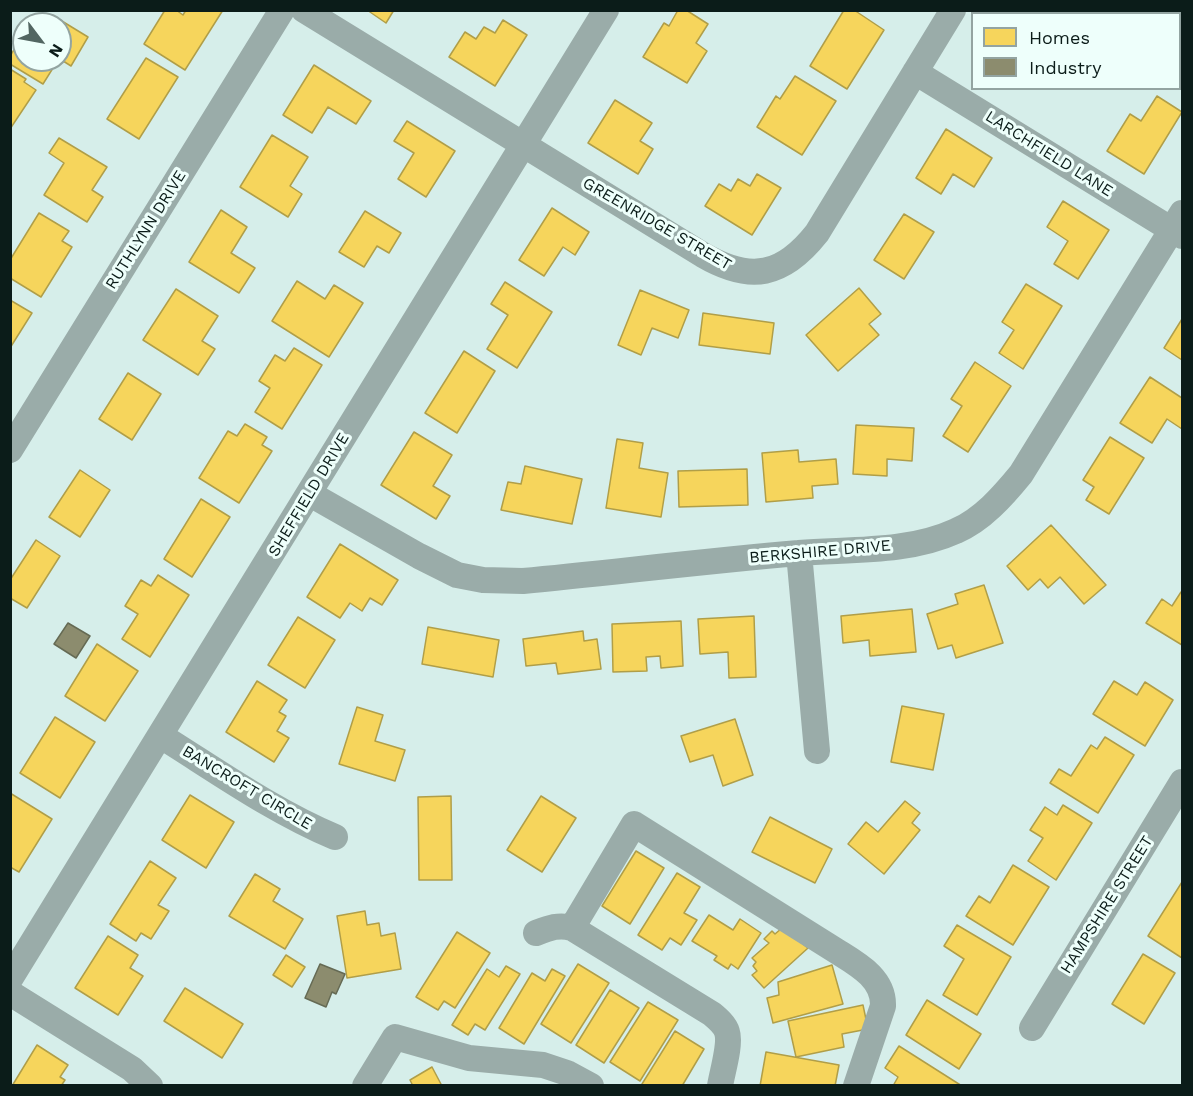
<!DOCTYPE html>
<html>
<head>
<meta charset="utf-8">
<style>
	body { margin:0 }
	#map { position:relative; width:1193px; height:1096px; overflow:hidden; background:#d6eeea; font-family:"Work Sans",sans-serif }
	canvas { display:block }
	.frame { position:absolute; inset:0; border:12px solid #0b1c19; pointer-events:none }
	.legend { position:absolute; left:971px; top:12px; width:210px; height:78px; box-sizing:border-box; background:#eefffb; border:2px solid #93a4a1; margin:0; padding:8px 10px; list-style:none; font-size:18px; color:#0b1c19 }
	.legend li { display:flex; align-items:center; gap:12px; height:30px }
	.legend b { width:30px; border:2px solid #93a4a1 }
	.north { position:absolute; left:12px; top:12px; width:60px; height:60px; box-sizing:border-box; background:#eefffb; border:2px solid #93a4a1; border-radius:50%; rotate:122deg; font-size:16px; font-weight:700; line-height:24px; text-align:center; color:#0b1c19 }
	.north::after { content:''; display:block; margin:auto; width:21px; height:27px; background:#526662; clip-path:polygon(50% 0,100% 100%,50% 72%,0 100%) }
</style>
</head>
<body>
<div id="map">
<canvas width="1193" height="1096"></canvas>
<div class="frame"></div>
<ul class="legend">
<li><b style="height:16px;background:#f6d55c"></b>Homes</li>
<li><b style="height:16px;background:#8c8c6e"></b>Industry</li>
</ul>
<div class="north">N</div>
</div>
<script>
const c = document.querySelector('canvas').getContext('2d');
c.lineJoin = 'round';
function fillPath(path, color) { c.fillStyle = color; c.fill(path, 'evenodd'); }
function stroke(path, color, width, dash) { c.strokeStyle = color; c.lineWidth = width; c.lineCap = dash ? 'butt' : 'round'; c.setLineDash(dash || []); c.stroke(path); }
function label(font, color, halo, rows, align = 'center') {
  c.font = font + ' "Work Sans",sans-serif'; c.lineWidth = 6; c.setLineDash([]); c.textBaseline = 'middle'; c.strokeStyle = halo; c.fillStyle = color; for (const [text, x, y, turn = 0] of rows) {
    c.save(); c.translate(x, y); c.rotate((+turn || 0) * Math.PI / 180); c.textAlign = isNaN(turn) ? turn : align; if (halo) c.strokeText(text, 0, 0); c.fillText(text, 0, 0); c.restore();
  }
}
const homes = new Path2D(`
	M165 10H176L183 15 186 10H223L185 70 144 44Z
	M367 10H394L386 23Z
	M678 10H686L708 24 696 43 707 51 687 83 643 57 664 23 669 26Z
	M844 10H854L884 30 847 89 810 66Z
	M52 15 88 37 71 66 60 59V24H47Z
	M503 20 527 35 495 86 449 57 465 32 476 39 484 27 495 33Z
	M1182 29V90L1179 88 1180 33Z
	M24 34V60H58L43 84 10 64V56Z
	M146 58 178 77 139 139 107 119Z
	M314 65 371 101 356 124 328 107 312 133 283 115Z
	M10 69 26 79 24 82 36 90 10 129Z
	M795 76 836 101 802 155 757 127 776 96 780 99Z
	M1157 96 1182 112 1144 174 1107 151 1130 114 1141 121Z
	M615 100 652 123 640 141 653 149 638 174 588 143Z
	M407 121 455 151 426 197 398 179 414 153 394 141Z
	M946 129 992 158 974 187 953 174 941 194 916 178Z
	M272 135 308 157 290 186 302 194 288 217 240 187Z
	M59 138 107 167 92 190 103 197 87 222 44 195 64 163 49 153Z
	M757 174 781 188 752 235 705 206 719 184 731 191 738 179 750 186Z
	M1063 201 1109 230 1078 279 1054 264 1068 241 1047 227Z
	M552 208 589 232 575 255 563 247 544 276 519 260Z
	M221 210 247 227 231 253 255 268 239 293 189 262Z
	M365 211 401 233 389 253 377 246 364 267 339 252Z
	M39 213 69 231 62 241 72 247 41 297 10 278V260Z
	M904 214 934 232 904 279 874 260Z
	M297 281 325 299 334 285 363 303 329 357 272 321Z
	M505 282 552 312 517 368 487 349 508 315 491 304Z
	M1026 284 1062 306 1023 369 999 353 1014 330 1002 322Z
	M859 288 881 314 869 324 879 335 838 371 806 335Z
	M176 289 218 316 202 341 215 349 198 375 143 340Z
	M640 290 689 310 678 338 652 328 641 355 618 345Z
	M10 300 32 313 10 348Z
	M703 313 774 323 770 354 699 345Z
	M1182 319V360L1164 348Z
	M294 348 322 365 282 429 255 412 270 388 259 381 275 355 285 361Z
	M464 351 495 371 457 433 425 413Z
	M975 362 1011 386 968 452 943 436 962 406 951 399Z
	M128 373 161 394 132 440 99 419Z
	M1150 377 1182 398V429L1167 419 1152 443 1120 423Z
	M245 424 267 437 262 445 272 451 239 503 199 478 228 431 237 436Z
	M856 425 914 428 912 461 887 459V476L853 474Z
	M414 432 452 455 433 486 450 496 436 519 381 485Z
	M1110 437 1144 458 1109 514 1086 500 1094 487 1083 480Z
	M617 439 643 443 639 468 668 473 661 517 606 508Z
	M798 450 799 462 836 459 838 484 812 486 813 498 766 502 762 453Z
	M525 466 582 479 572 524 501 510 508 482 521 484Z
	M747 469 748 505 679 507 678 471Z
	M80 470 110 490 80 537 49 517Z
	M201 499 230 517 192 577 164 559Z
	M1051 525 1106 585 1084 604 1060 577 1048 588 1040 579 1028 590 1007 566Z
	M36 540 60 556 27 608 10 598V580Z
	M340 544 398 580 382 605 370 598 362 611 350 603 340 618 307 597Z
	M158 575 189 595 150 657 122 639 138 614 125 606 141 580 151 586Z
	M984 585 1003 643 956 658 952 645 938 649 927 614 958 604 955 594Z
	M1181 592 1182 593V645L1146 623 1162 599 1172 606Z
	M912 609 916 652 870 656 869 640 843 643 841 616Z
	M754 616 756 677 729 678 728 652 700 654 698 619Z
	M298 617 335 640 305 688 268 665Z
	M681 621 683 666 661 668 660 656 646 657 647 671 613 672 612 624Z
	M428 627 499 640 493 677 422 664Z
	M583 631 584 641 597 639 601 669 558 674 556 663 526 666 523 639Z
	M97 644 138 671 105 721 65 696Z
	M257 681 287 700 279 712 286 716 277 731 289 738 274 762 226 732Z
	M1114 681 1137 695 1145 682 1173 700 1145 746 1093 714Z
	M902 706 944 714 933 770 891 762Z
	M357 707 383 715 375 741 405 750 395 781 339 764Z
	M55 717 95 742 60 798 20 773Z
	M735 719 753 775 723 786 713 755 690 762 681 736Z
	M1105 737 1134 755 1098 813 1050 783 1059 769 1071 776 1091 745 1097 749Z
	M10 793 52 819 19 872 10 867Z
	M190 795 234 822 206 868 162 840Z
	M451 796 452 880H419L418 797Z
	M541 796 576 818 542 872 507 850Z
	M905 801 920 813 912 823 920 830 884 874 848 844 866 822 878 832Z
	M1063 805 1092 823 1056 880 1028 861 1043 838 1030 830 1045 807 1057 815Z
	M770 817 832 849 815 883 752 852Z
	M636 851 664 868 630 924 602 906Z
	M150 861 176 878 158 905 169 911 151 939 141 933 136 941 110 924Z
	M1013 865 1049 887 1013 945 966 916 979 896 990 903Z
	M677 873 700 887 684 913 697 920 681 945 670 938 662 950 638 935Z
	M255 874 280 889 273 901 303 919 285 949 229 916Z
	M1182 882V958L1148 936Z
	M365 911 367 925 379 923 381 936 395 933 401 969 347 978 337 916Z
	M709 915 733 930 740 919 761 933 738 969 731 964 728 969 714 960 717 956 692 941Z
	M957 925 1011 957 977 1015 943 995 964 959 944 946Z
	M782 928 808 948 764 988 752 975 757 971 753 966 756 962 752 958 769 943 764 939 772 931 775 934Z
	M457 932 490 953 455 1008 444 1001 438 1010 416 997Z
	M108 936 138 955 130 968 143 976 118 1015 75 988Z
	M1143 954 1175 973 1144 1024 1112 1004Z
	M286 955 305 967 292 987 273 975Z
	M578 964 609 983 571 1043 541 1024Z
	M832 965 843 1004 773 1023 767 998 779 995 778 982Z
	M506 966 520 974 485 1030 475 1024 468 1035 452 1025 487 969 499 977Z
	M552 969 565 976 524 1044 499 1028 532 973 545 981Z
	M185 988 243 1024 222 1058 164 1021Z
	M610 990 639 1008 604 1063 576 1045Z
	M927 1000 981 1034 959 1069 906 1035Z
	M648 1002 678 1020 640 1081 610 1062Z
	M863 1005 868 1029 842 1034 844 1047 796 1057 788 1021Z
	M675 1031 704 1049 682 1086H644L642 1084Z
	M37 1045 68 1065 60 1077 65 1080 61 1086H12Z
	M899 1046 962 1086H893L898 1077 885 1068Z
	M766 1052 839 1065 835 1086H760Z
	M432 1067 442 1086H413L410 1080Z`);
fillPath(homes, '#f6d55c');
stroke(homes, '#b09e48', 1.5);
const industry = new Path2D(`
	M68 623 90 636 76 658 54 644Z
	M320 964 345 974 336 994 332 992 326 1007 305 998Z`);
fillPath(industry, '#8c8c6e');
stroke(industry, '#656a54', 1.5);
stroke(new Path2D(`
	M304 10 703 255C751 283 783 276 817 233L953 10
	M915 72 1182 236
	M10 450 282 10
	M310 494 419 556 457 575 483 580 523 581C615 572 707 561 799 553 851 549 908 553 956 531 982 520 1003 496 1021 474L1182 213
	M799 553 817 751
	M161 736C217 771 273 811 335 837
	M572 928 634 824 838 952C859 965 884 979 883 1006L856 1086
	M536 933C549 928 559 924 572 928L712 1014C718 1019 725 1025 727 1032 731 1044 722 1073 720 1086
	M10 979 606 10
	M10 993 132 1069 150 1086
	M1032 1028 1182 782
	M365 1086 395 1037 469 1058 543 1065 567 1073 591 1086`), '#9aaca9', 26);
label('16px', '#0b1c19', '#eefffb', [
	["LARCHFIELD LANE",1049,154,32],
	["GREENRIDGE STREET",657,224,30],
	["RUTHLYNN DRIVE",146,230,-58],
	["SHEFFIELD DRIVE",309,495,-59],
	["BERKSHIRE DRIVE",820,552,-5],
	["BANCROFT CIRCLE",247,788,31],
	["HAMPSHIRE STREET",1107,905,-58]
]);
</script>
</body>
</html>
